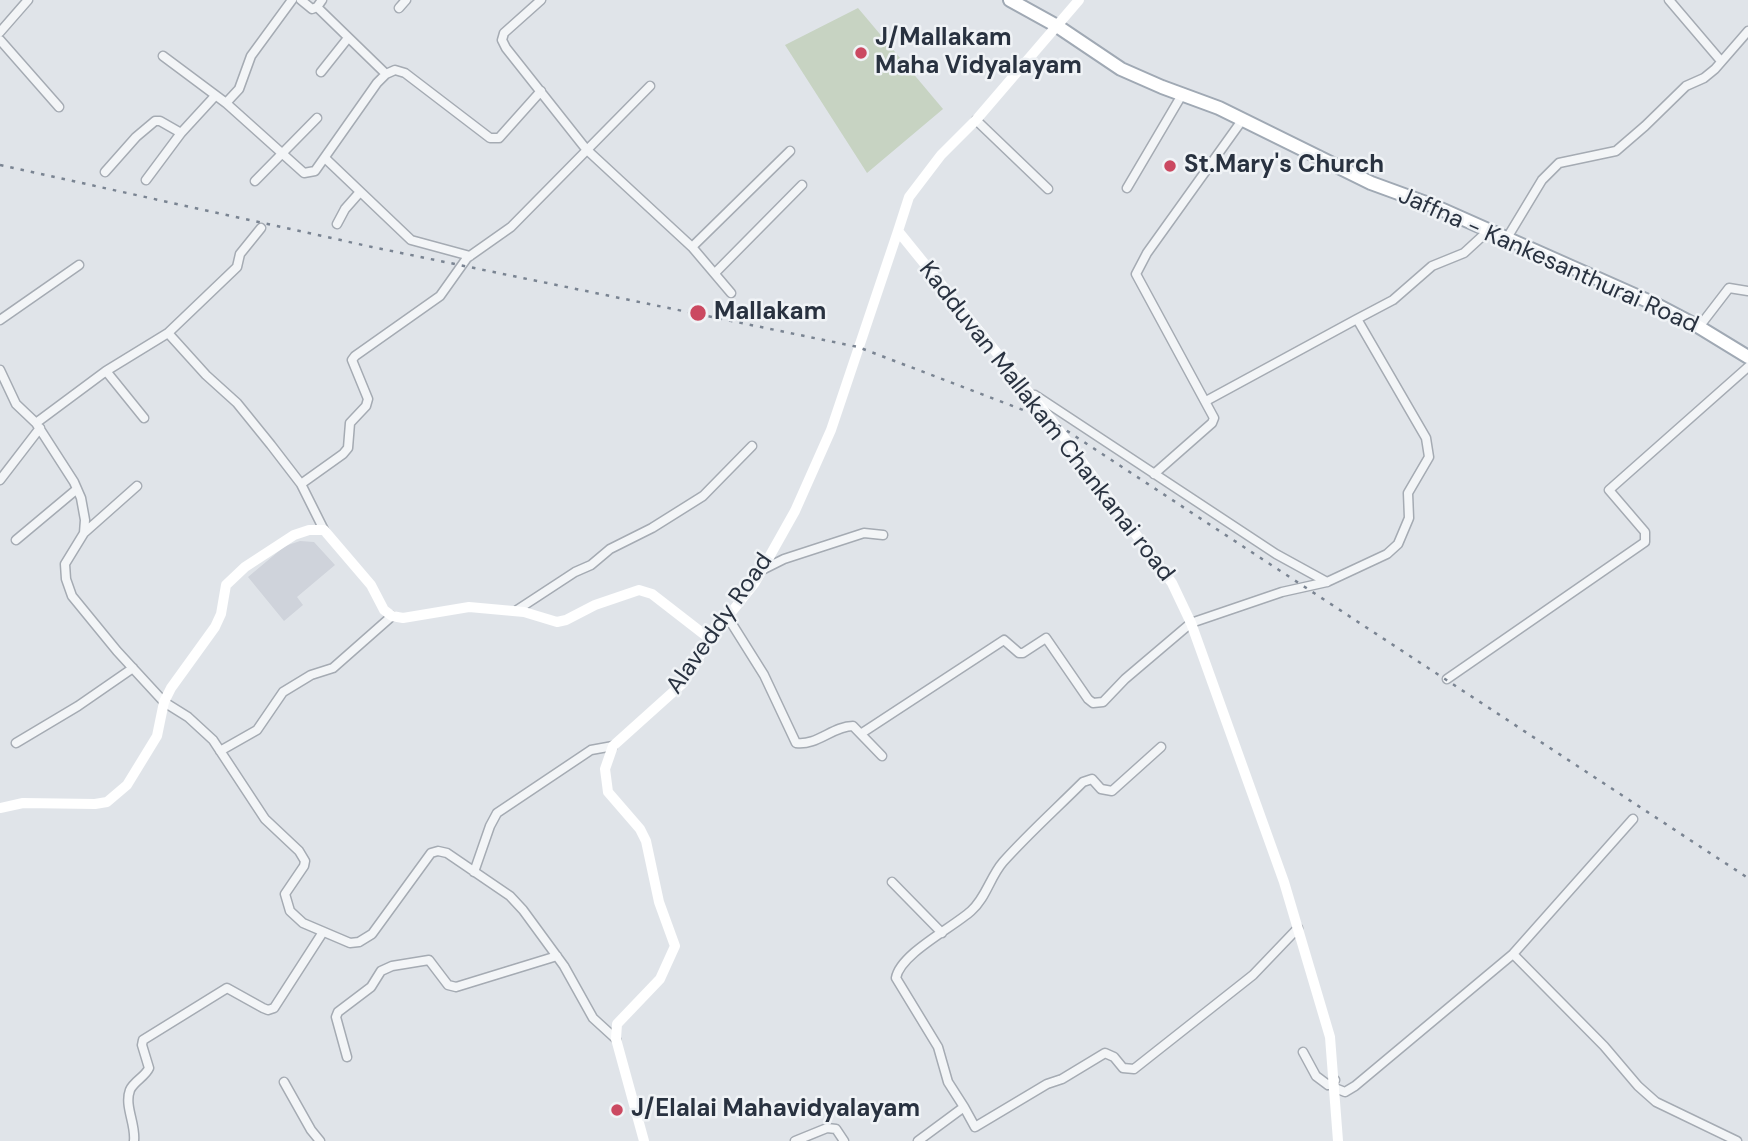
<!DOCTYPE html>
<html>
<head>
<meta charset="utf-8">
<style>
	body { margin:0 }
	canvas { display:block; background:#e0e4e9 }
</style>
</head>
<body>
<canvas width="1748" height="1141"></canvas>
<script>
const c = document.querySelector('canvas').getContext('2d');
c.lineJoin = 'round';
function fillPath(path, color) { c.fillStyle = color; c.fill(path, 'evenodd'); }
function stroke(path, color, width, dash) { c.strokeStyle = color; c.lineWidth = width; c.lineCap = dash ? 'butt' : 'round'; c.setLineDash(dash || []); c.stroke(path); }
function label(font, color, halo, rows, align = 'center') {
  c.font = font + ' "DM Sans",sans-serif'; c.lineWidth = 5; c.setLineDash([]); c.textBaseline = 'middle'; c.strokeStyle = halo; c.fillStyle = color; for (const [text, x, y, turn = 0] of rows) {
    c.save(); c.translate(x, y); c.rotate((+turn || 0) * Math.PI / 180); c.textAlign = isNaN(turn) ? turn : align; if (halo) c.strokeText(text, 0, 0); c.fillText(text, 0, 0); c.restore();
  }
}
fillPath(new Path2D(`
	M300 541 314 542 335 565 297 597 303 605 284 621 248 577 285 546Z`), '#cfd3db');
fillPath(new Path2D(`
	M858 8 943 109 867 173 785 45Z`), '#c7d3c2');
const street = new Path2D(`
	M301 0 312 9 317 7 322 0
	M541 0 504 33 502 40 506 48 586 149 692 247 731 293
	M1669 0 1721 61
	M317 7 386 74
	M399 8 406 0
	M0 32 28 0
	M0 40 59 107
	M163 56 226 103 304 173 315 171 377 83 386 74 395 70 405 73 490 138H499L541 91
	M321 72 348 38
	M226 103 239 89 251 56 292 0
	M976 120 1048 189
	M326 159 411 240 470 256
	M105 172 136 137 155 121H160L181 133
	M146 180 181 133 215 96
	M255 181 317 118
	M1127 188 1183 93
	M337 224 345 209 360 192
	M1507 238 1542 180 1559 163 1616 151 1645 126 1686 86 1704 78 1715 69 1748 31
	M692 247 790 151
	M715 273 802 185
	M0 320 79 265
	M1699 327 1729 288 1748 291
	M168 333 206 375 237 403 271 445 301 484 324 530
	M0 370 16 404 36 423 74 482 81 498 85 520 84 533 65 564 66 579 72 596 117 651 164 702 188 717 213 740 265 819 299 851 305 861 304 866 285 894 290 911 303 923 350 943 359 942 372 934 431 853 438 851 447 853 510 896 523 910 564 966 593 1018 616 1039
	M106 371 144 418
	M1035 395 1276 554 1327 582
	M1206 401 1357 319
	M36 423 106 371 168 333 237 267 240 254 261 228
	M1154 474 1212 423 1214 418 1136 274 1147 253 1243 119
	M0 480 40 428
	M301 484 343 454 348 448 350 423 366 406 368 399 352 360 355 356 440 296 467 258 511 227 650 86
	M84 533 137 486
	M16 540 77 489
	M762 570 784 559 864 533 883 535
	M517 610 575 572 591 565 610 549 652 528 703 496 752 446
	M727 616 764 675 796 743C817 746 833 726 853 726L882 756
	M1447 679 1645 542V532L1609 490 1748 367
	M862 733 1004 640 1019 653H1023L1046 638 1088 699 1093 703 1103 702 1125 679 1191 623 1282 592 1327 582 1387 554 1398 544 1409 518 1408 493 1429 457 1426 438 1357 319 1393 300 1432 266 1464 253 1489 230
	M16 743 78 706 133 668
	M220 751 257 730 283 692 311 675 333 668 392 616
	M474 872 490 826 497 813 591 750 613 746
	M892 882 942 933
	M1513 954 1604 1046 1638 1086 1656 1102 1737 1141
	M1303 1052 1316 1076 1328 1085 1335 1080
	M347 1057 336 1017 338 1012 371 987 381 971 392 966 429 960 448 985 456 987 557 956
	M284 1082 311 1130 320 1141
	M1335 1088 1345 1092 1355 1086 1513 954 1633 819
	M964 1107 948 1082 938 1047 896 978C900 954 952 928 971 911 986 898 990 877 1003 862 1028 834 1057 808 1083 782L1092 779 1101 789 1112 791 1161 747
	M134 1141C136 1124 124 1106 130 1090 134 1081 145 1077 149 1068L142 1045 143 1040 227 988 263 1008 268 1010 274 1008 323 932
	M795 1141 827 1128 836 1129 844 1141
	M918 1141 964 1107 975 1127 1047 1084 1062 1079 1105 1053 1114 1057 1123 1068 1134 1069 1253 975 1298 928`);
const primary = new Path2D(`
	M1010 0 1057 26 1121 69 1162 87 1219 108 1371 183 1434 206 1657 305 1699 327 1748 357`);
stroke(street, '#a5abb3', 11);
stroke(primary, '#a0a9b4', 16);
stroke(street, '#f3f5f7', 8);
stroke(new Path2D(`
	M1079 0 976 120 941 155 909 197 898 231 1052 421 1172 583 1191 623 1284 882 1330 1037 1338 1141
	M0 808 23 803 95 804 107 802 127 785 157 736 164 702 171 688 215 627 221 614 226 585 245 567 294 535 309 530H324L371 585 384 610 392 616 403 618 469 607 524 612 557 622 566 620 595 605 639 590 652 594 710 639
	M644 1141 616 1039 617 1024 660 979 675 946 659 902 646 841 640 829 608 792 605 769 613 746 682 684 710 639 754 584 795 511 831 430 898 231`), '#fff', 10);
stroke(primary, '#fff', 12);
stroke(new Path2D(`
	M0 165 372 247 858 347 1052 421 1748 878`), '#7a8492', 2.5, [3.5, 7]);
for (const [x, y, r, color] of [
	[861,53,7,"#cb4961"],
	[1170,166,7,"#cb4961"],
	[698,313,9,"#cb4961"],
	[617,1110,7,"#cb4961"]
]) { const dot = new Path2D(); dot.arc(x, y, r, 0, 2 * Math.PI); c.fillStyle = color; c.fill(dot); stroke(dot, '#f0f3f6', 2.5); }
label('bold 24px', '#293240', '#f0f3f6', [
	["J/Mallakam",875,39],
	["Maha Vidyalayam",875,67],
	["St.Mary's Church",1184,166],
	["Mallakam",714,313],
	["J/Elalai Mahavidyalayam",631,1110]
], 'left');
label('24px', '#293240', '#f0f3f6', [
	["Jaffna - Kankesanthurai Road",1548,261,24],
	["Kadduvan Mallakam Chankanai road",1046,422,52],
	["Alaveddy Road",720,624,-55]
]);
</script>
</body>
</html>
